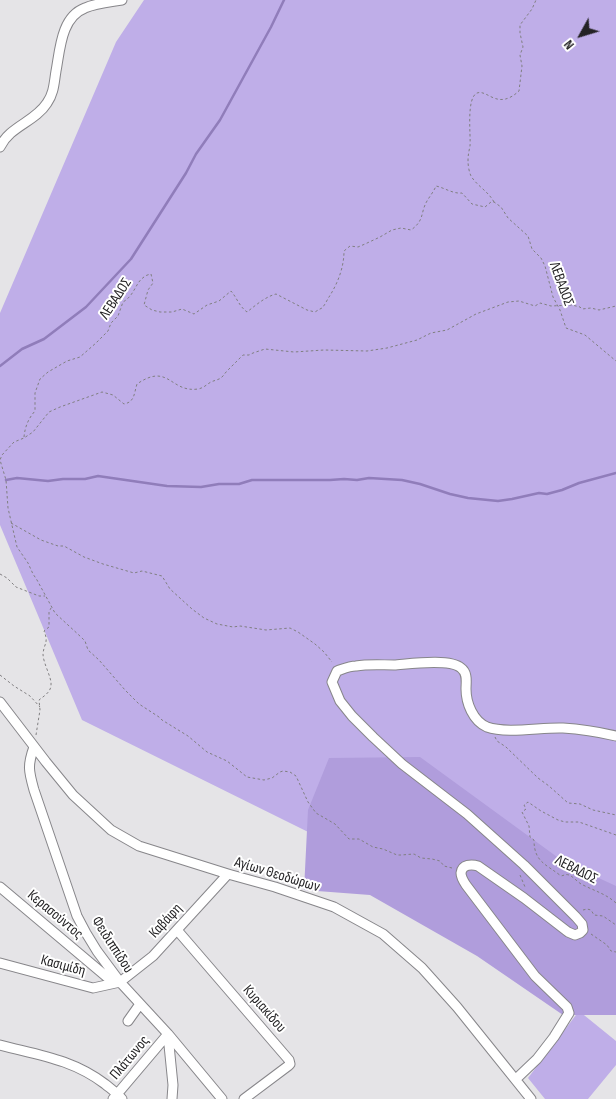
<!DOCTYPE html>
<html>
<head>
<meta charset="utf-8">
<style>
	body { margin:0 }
	#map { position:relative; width:616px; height:1099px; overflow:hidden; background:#e5e4e7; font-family:"Sofia Sans Condensed",sans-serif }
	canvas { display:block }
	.north { position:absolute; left:556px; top:10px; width:50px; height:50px; -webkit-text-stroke:4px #fff; paint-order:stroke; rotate:231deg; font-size:14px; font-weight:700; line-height:20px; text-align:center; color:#242325 }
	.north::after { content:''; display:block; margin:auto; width:18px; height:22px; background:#242325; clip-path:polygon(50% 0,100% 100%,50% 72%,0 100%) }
</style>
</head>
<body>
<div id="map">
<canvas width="616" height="1099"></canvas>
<div class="north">N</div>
</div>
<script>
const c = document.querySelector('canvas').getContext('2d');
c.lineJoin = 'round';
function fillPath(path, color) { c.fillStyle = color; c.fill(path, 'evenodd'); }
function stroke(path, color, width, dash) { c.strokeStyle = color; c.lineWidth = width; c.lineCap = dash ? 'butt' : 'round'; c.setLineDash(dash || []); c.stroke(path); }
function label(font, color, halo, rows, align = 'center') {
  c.font = font + ' "Sofia Sans Condensed",sans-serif'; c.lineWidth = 4; c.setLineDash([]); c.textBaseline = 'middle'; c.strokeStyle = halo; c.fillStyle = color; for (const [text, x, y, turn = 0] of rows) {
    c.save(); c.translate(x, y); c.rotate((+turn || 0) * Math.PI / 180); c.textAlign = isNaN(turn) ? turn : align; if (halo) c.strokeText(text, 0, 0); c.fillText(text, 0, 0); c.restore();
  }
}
fillPath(new Path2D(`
	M144 0H616V981L395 875 82 720 0 525V313L116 42Z
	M579 1011 616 1041V1065L588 1099H545L528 1078Z`), '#bfaee8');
fillPath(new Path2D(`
	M420 757 564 862 616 886V1015H563L477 956 370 895 304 890 308 810 329 758Z`), '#b09ddc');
stroke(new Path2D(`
	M0 366 22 349 44 339 86 307 131 259 186 173 196 154 220 120 271 27 284 0
	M6 480 17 478 48 481 63 479H85L98 476 167 486 201 487 219 484H239L252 480H330L344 479 357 480 369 478 402 480 420 484 450 494 468 498 498 501 512 499 539 493 547 494 562 490 579 483 616 473`), '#907dba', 2.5);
const minor = new Path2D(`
	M0 147C10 126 35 122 47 103 54 93 54 83 56 71 60 50 61 17 85 8 96 3 110 2 122 0
	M0 702 46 762 73 795 111 830 139 846 228 874 275 887 334 907 383 934 422 968 457 1007 531 1099
	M34 747C27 766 29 772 34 790L77 916 86 933 97 951 120 982 168 1034 222 1099
	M0 887 114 983
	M177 930 289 1060 290 1064 288 1066 244 1099
	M0 963 93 988 120 982 153 956 228 874
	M128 1021 140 1004
	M168 1035 173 1085 172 1099
	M0 1045C38 1055 72 1059 105 1084 111 1089 117 1093 122 1099
	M516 1079 537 1059 554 1037 569 1013 567 1007 535 976 466 885C464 882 461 877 461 873 462 864 472 864 478 866L524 898 568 932 575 935 580 933 583 930 582 924 576 917 524 865 467 814 402 764 373 737 352 716 340 701 332 682 337 671C343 669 349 666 356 666 368 664 381 665 394 665 409 664 450 658 461 668 468 673 466 682 466 689 466 703 473 721 487 727 507 734 542 727 563 728 581 729 599 732 616 736
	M113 1099 168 1034`);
stroke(minor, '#87868a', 11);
stroke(new Path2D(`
	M494 202C488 191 477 186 471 176 469 172 468 165 468 161 468 155 469 151 470 146 471 136 466 98 477 93 488 89 497 111 519 91L522 66 520 55 523 47 520 33V25L532 9 536 0
	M24 437C25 427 28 419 35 411V393L40 379 48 372 67 361 80 357 96 343 108 331 111 323 118 316 123 302C135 295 135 283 144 277 144 276 150 274 151 274L153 283 148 290 144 305 152 310 160 312H172L182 309 194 314 207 305 219 301 231 291C237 298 239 306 247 312 256 305 265 297 276 294L307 310 315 312C318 310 320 309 322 308 325 305 327 300 329 297 338 283 344 267 344 251L350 246 358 247 365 244 380 237 392 230 401 228 411 230C425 220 420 213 427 201 430 196 434 191 436 186 445 188 453 194 462 193L472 204 485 207 491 202H494L501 207 508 218 528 236 532 249 541 258 545 266 553 297 560 310 566 328 585 335 616 361
	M11 523 41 540 58 546H64L84 557 103 564 134 573 142 571 162 576 170 589 192 609 204 618 217 624 233 627 240 626 266 630 290 628 298 632 315 644 324 652 332 662
	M0 574 7 578 16 587 39 596H45
	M0 675 14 686 30 696 40 707
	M36 735 40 710 39 700C44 696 51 692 51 685 52 678 43 663 43 654 44 643 49 643 44 631L49 627V612L51 608
	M495 737 497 741 506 747 538 778 549 786 568 803 580 804 593 810 616 815
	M616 835 579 822H565L558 820 541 811 528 802 524 805 526 809 522 812 529 826 530 837 534 840C534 862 546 864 561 876 565 875 566 874 569 875 574 877 578 883 583 885 595 891 606 894 616 903
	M452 868 444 866 440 861 432 859 421 858 414 854 401 855H397L383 849 373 847 359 839H349L335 824 316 813 308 802 296 776 290 772 283 771 280 772 272 778 264 780 247 777 227 761 207 752 188 736 162 720 159 717 139 704 125 690 99 660 88 650 85 641 81 637 55 613 37 580 33 574 28 563 17 547 8 508 6 480 0 460 2 455 14 442 24 438 33 432 49 412 60 407 102 392 113 395 124 404C135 402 134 393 137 384 169 362 170 393 198 389 204 388 207 384 211 382 215 380 219 380 222 377 224 375 225 373 227 371 232 366 237 361 243 355H249L253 353 265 349 294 352 324 350 367 351 387 348 417 340 431 333 447 330 476 314 508 302 519 301 535 306 540 303 551 306 572 305 580 307 582 309 591 308 599 310 616 306
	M520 875 525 887
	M583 910 587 909 591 910 594 915 603 916 616 925
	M591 934 607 945 611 951 616 952`), '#807f81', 1, [2.5, 2.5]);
stroke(minor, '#fff', 9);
label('15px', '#242325', '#fff', [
	["ΛΕΒΑΔΟΣ",561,284,70],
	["ΛΕΒΑΔΟΣ",116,299,-57],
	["ΛΕΒΑΔΟΣ",576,870,27],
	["Αγίων Θεοδώρων",277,875,17],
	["Κερασούντος",55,915,40],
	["Καβάφη",166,921,-47],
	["Φειδιππίδου",112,945,57],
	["Κασιμίδη",63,966,15],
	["Κυριακίδου",264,1009,49],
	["Πλάτωνος",130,1058,-50]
]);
</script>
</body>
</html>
